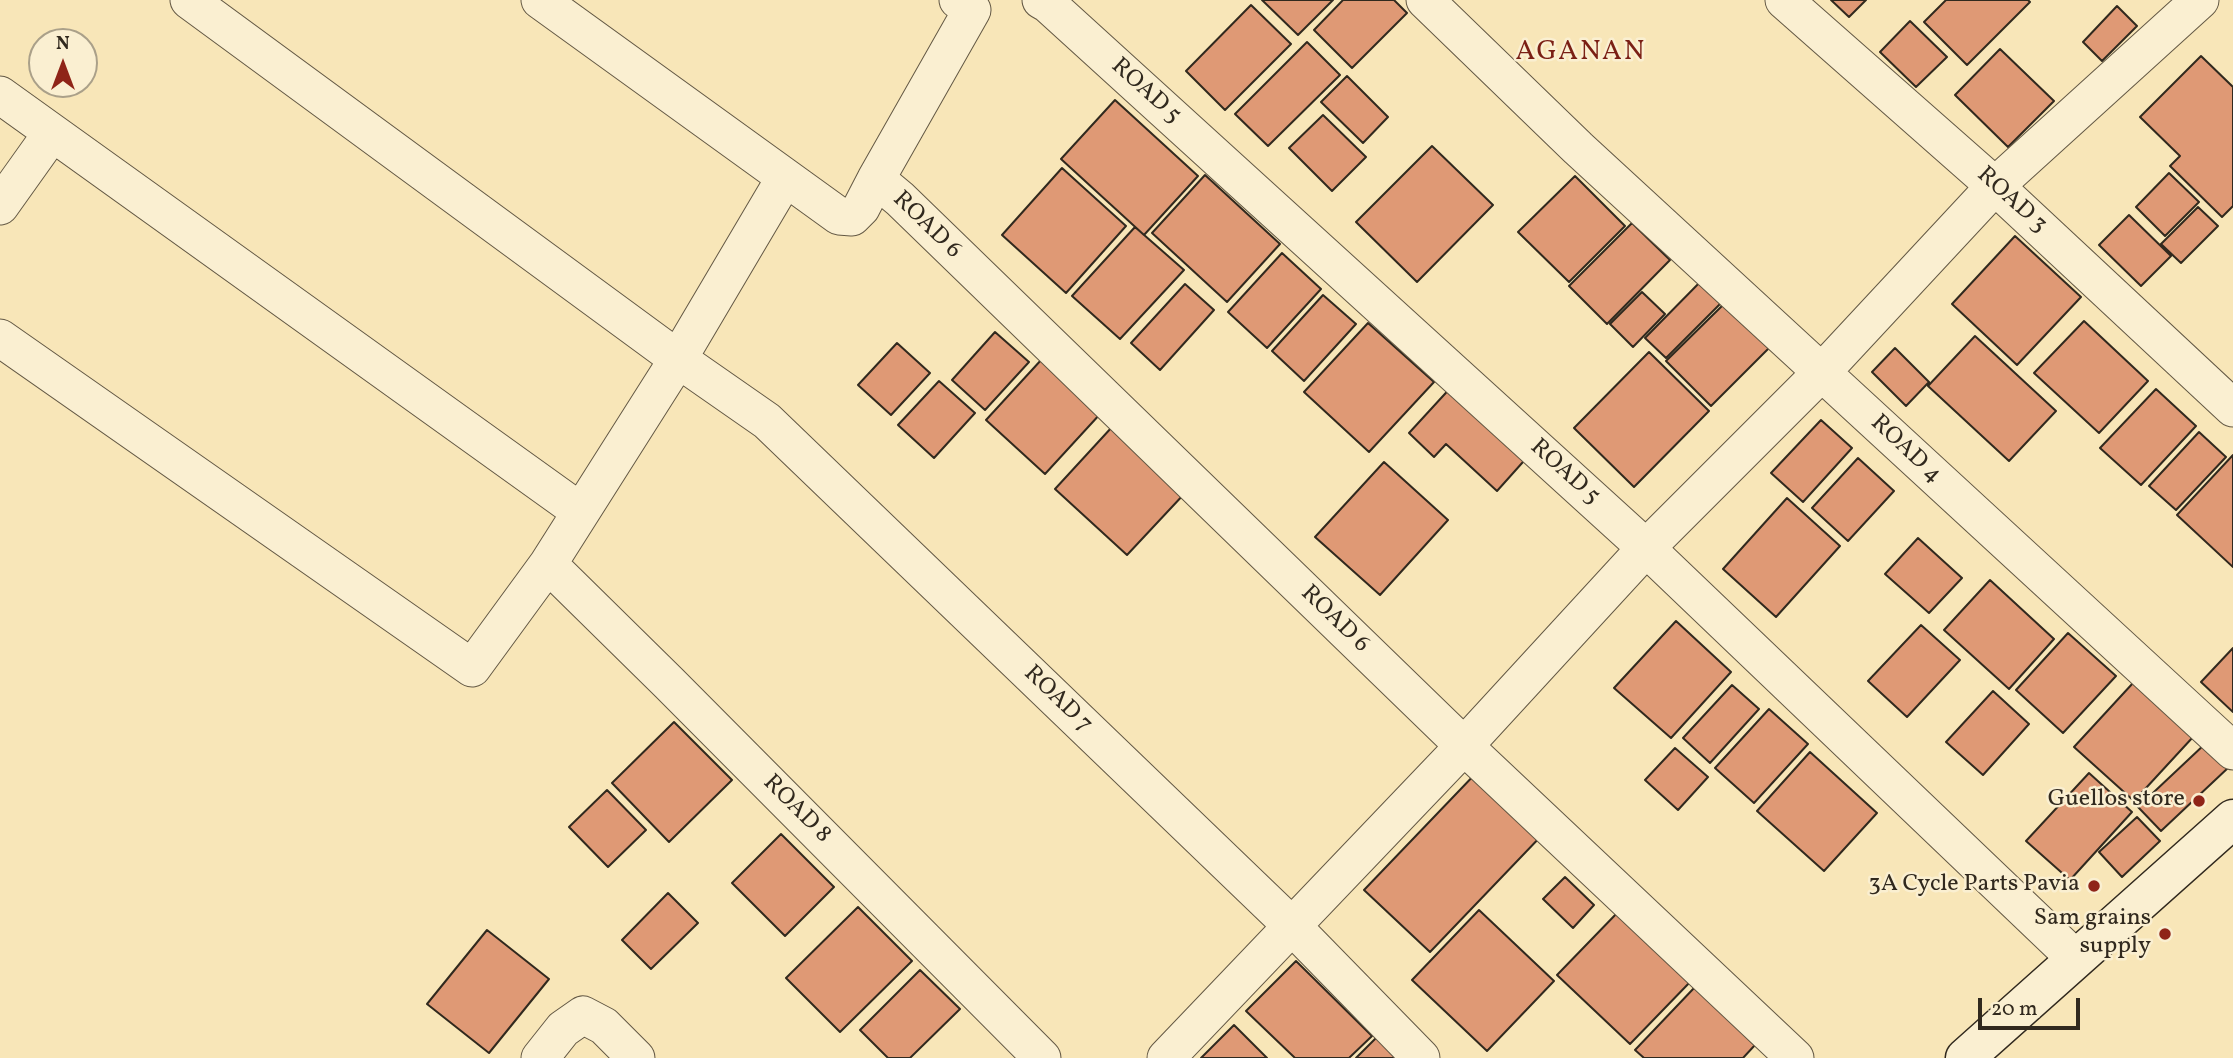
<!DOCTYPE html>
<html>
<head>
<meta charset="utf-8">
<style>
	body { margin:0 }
	#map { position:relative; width:2233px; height:1058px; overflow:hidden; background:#f8e6b8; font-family:Vollkorn,serif }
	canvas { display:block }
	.north { position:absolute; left:28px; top:28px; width:70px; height:70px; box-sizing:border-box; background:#faefd1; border:2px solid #aaa089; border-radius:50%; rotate:0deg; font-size:19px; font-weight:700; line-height:28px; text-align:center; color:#31291e }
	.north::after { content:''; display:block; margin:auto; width:24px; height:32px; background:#8f2418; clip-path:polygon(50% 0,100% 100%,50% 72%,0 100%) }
	.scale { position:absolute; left:1978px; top:998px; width:102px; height:32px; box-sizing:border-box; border:4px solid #31291e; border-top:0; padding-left:9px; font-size:21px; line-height:24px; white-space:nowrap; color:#31291e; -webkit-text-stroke:5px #faefd1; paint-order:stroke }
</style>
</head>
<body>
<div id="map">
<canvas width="2233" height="1058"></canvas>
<div class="north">N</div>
<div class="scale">20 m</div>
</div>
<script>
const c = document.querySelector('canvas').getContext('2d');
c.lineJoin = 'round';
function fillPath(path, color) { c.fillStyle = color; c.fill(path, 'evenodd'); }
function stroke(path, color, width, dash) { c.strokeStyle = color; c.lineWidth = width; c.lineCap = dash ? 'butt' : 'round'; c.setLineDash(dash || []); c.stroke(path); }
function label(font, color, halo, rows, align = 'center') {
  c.font = font + ' Vollkorn,serif'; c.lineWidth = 5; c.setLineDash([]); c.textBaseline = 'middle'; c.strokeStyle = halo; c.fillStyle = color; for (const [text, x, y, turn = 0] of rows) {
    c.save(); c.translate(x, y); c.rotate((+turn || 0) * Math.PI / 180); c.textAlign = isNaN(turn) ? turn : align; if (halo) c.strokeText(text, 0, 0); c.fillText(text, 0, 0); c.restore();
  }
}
const building = new Path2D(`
	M1262 0H1333L1298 35Z
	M1343 0H1394L1407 13 1352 68 1314 30Z
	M1831 0H1866L1849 17Z
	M1946 0H2028L2030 2 1967 65 1924 22Z
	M1251 5 1291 44 1225 110 1186 71Z
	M2117 6 2137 26 2102 61 2083 42Z
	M1910 21 1947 57 1916 87 1880 52Z
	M1307 42 1340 75 1268 146 1235 114Z
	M2000 49 2054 101 2008 147 1955 95Z
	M2201 56 2233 87V206L2222 217 2170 166 2180 156 2140 117Z
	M1347 76 1388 117 1363 143 1321 102Z
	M1115 100 1198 176 1144 235 1061 159Z
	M1323 115 1366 157 1332 191 1289 148Z
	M1432 146 1493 205 1417 282 1356 222Z
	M1062 168 1126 226 1066 293 1002 235Z
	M2169 173 2199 202 2165 236 2136 207Z
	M1205 175 1280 244 1227 302 1152 233Z
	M1575 176 1625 226 1569 282 1518 232Z
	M2198 207 2218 226 2181 263 2161 244Z
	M2129 215 2171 256 2141 286 2099 245Z
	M1632 223 1670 260 1607 324 1569 286Z
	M1135 227 1184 270 1120 339 1072 296Z
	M2015 236 2081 297 2017 365 1952 304Z
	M1282 253 1321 289 1267 348 1228 312Z
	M1706 276 1727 297 1666 358 1645 338Z
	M1185 284 1214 310 1160 370 1131 343Z
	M1642 292 1665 314 1633 347 1610 324Z
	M1323 295 1356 324 1304 381 1272 351Z
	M1725 303 1769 348 1711 406 1666 361Z
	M2084 321 2148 381 2099 433 2034 373Z
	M1368 323 1434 382 1369 452 1304 392Z
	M995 332 1029 362 985 410 952 380Z
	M1975 336 2056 411 2009 461 1928 386Z
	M897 343 930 373 891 415 858 385Z
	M1895 348 1929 382 1906 406 1872 372Z
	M1649 352 1709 411 1634 487 1574 428Z
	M1042 359 1101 413 1045 474 986 420Z
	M939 381 975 413 934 458 898 425Z
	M1454 384 1531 453 1497 491 1446 444 1434 457 1409 433Z
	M2156 389 2196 426 2141 485 2100 448Z
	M1821 420 1852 448 1803 502 1771 473Z
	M1112 427 1185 493 1127 555 1055 489Z
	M2199 432 2226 457 2176 510 2149 486Z
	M2233 455V567L2177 515Z
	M1858 458 1894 491 1848 541 1812 508Z
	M1384 462 1448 520 1380 595 1315 537Z
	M1787 498 1840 546 1776 617 1723 569Z
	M1918 538 1962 578 1929 613 1885 574Z
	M1990 580 2054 639 2009 689 1944 630Z
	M1676 621 1731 672 1671 738 1614 688Z
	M1921 625 1960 660 1907 717 1868 681Z
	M2068 633 2116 676 2063 733 2016 690Z
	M2233 648V712L2201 682Z
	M2133 683 2193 737 2134 801 2074 747Z
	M1732 685 1759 709 1710 763 1683 738Z
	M1993 691 2029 724 1983 775 1946 742Z
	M1769 709 1808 744 1754 803 1715 768Z
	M674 722 732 780 669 842 612 783Z
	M2206 743 2229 767 2161 831 2138 807Z
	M1675 748 1708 777 1678 810 1645 780Z
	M1810 752 1877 813 1824 871 1757 811Z
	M1479 770 1544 833 1430 952 1364 890Z
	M2089 773 2132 812 2070 880 2026 841Z
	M607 790 646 830 608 867 569 827Z
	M2137 817 2160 841 2122 877 2099 852Z
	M781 834 834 887 785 936 732 883Z
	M1565 877 1594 905 1573 928 1543 899Z
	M668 893 698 923 651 969 622 940Z
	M858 907 912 961 840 1032 786 978Z
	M1479 910 1554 981 1487 1051 1412 980Z
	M1619 911 1692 980 1630 1044 1557 975Z
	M487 930 549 979 489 1053 427 1004Z
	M1296 961 1372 1036 1349 1058H1295L1246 1011Z
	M920 970 960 1009 910 1058H888L860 1030Z
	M1695 987 1755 1045 1743 1058H1644L1635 1050Z
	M1234 1025 1267 1058H1201Z
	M1380 1034 1404 1058H1356Z`);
fillPath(building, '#df9975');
stroke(building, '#31291e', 2);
const minor = new Path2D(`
	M189 0 678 359 767 421 1292 926 1421 1058
	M540 0 839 216 852 217 861 208 876 179 972 10 958 0
	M1041 0 1048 4 1646 548 2076 959
	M1425 0 1578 148 2233 751
	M1784 0 1995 186 2233 408
	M0 95 581 512
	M876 179 900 199 1464 746 1795 1058
	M0 206 52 133
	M0 338 472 668 548 564 678 359 785 178
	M548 564 669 683 1042 1058
	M540 1058 563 1029 583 1015 604 1026 636 1058
	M1166 1058 1464 746 1646 548 1821 373 1995 186 2200 0`);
const secondary = new Path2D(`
	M1965 1058 2233 819`);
stroke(minor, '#635844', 39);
stroke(secondary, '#31291e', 41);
stroke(minor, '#faefd1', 37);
stroke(secondary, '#faefd1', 38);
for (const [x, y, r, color] of [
	[2199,801,7,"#8f2418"],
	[2094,886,7,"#8f2418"],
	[2165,934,7,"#8f2418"]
]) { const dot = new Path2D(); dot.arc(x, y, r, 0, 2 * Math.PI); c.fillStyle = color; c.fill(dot); stroke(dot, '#faefd1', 2.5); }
label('24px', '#31291e', '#faefd1', [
	["ROAD 5",1145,92,42],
	["ROAD 3",2011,201,42],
	["ROAD 6",926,226,44],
	["ROAD 4",1905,450,43],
	["ROAD 5",1564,473,42],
	["ROAD 6",1334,620,44],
	["ROAD 7",1057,700,44],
	["ROAD 8",796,810,45]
]);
label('24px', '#31291e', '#faefd1', [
	["Guellos store",2185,801],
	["3A Cycle Parts Pavia",2080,886],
	["Sam grains",2151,920],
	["supply",2151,948]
], 'right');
c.letterSpacing = '2px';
label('28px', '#7a1f14', '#faefd1', [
	["AGANAN",1581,54]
]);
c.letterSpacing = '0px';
</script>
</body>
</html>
